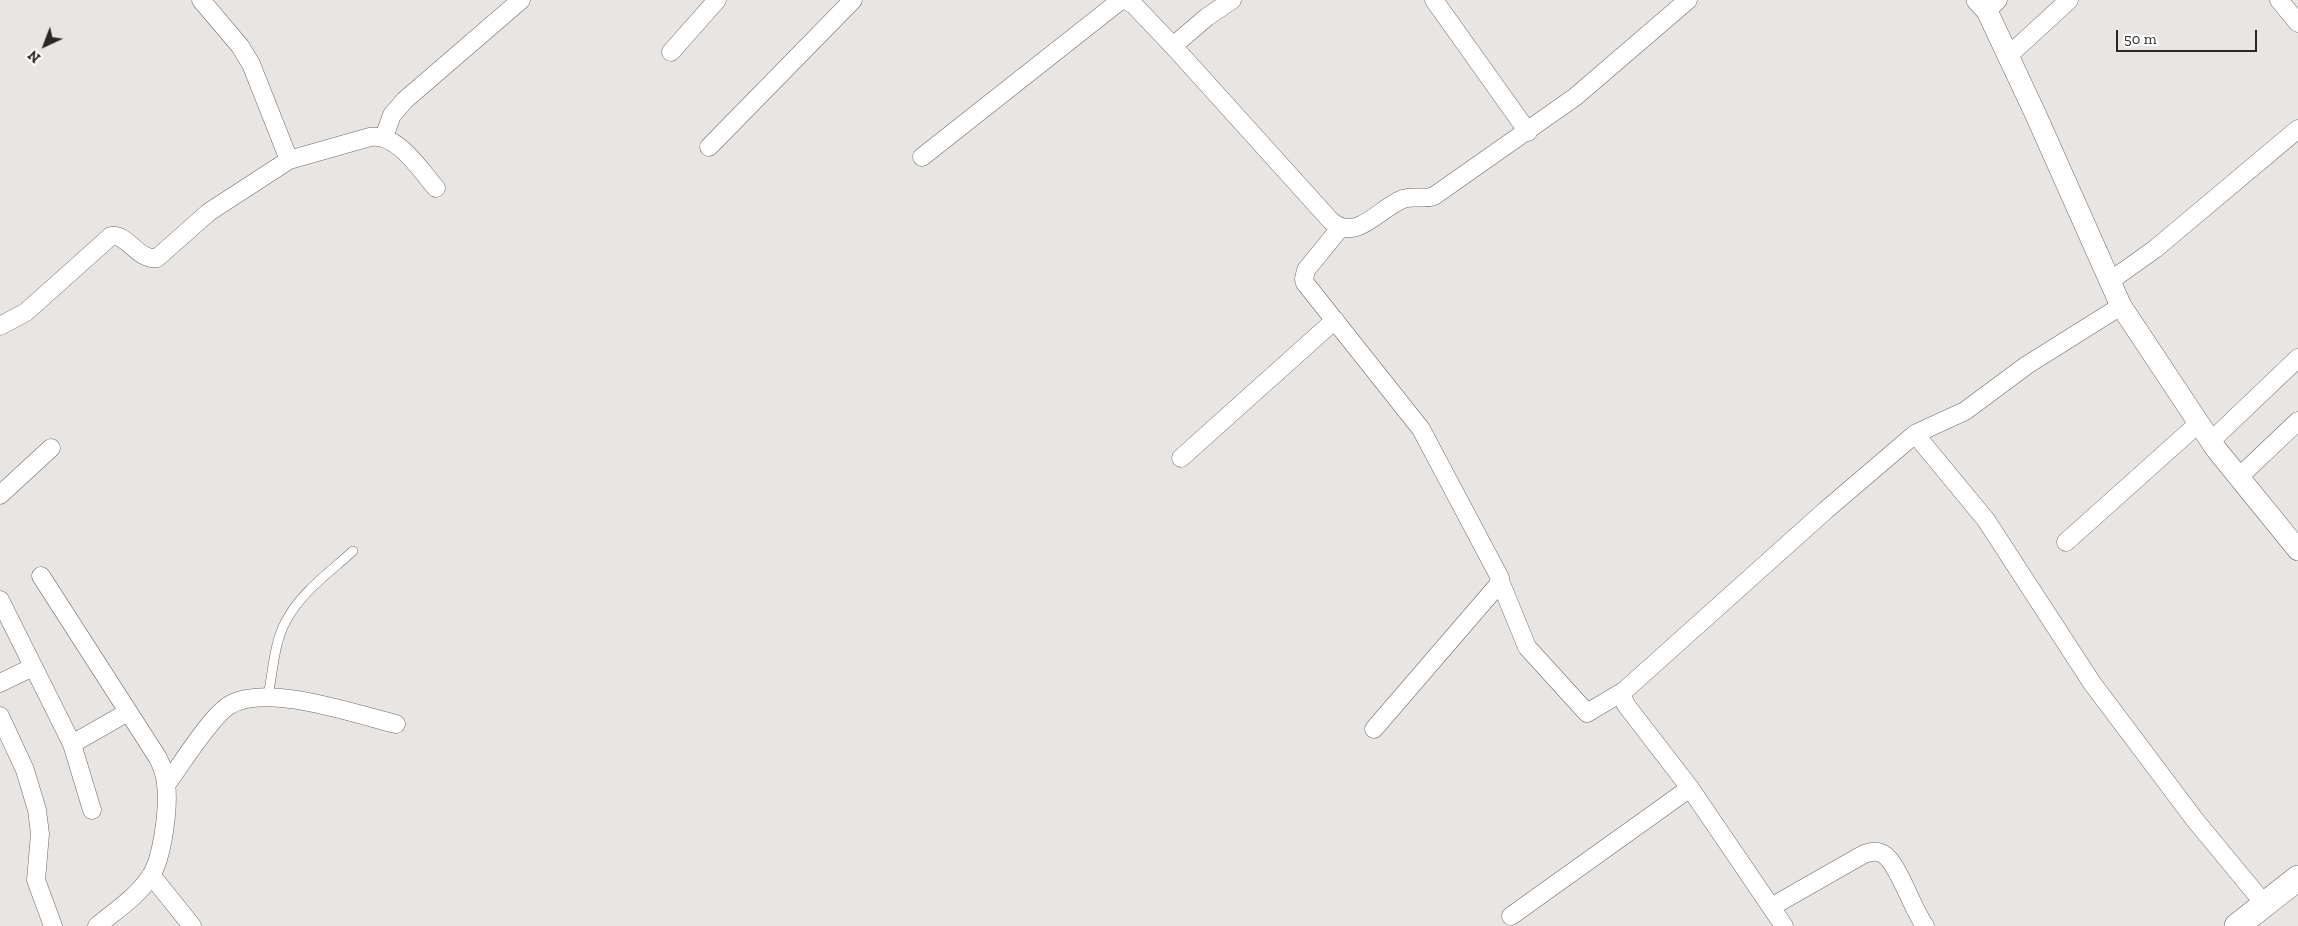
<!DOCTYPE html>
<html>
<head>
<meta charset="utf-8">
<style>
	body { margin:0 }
	#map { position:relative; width:2298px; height:926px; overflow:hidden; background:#e8e5e3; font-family:"Zilla Slab",serif }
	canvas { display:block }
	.north { position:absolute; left:20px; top:20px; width:50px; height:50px; -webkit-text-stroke:4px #fff; paint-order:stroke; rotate:223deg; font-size:14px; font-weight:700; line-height:20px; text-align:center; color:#292827 }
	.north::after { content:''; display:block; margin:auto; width:18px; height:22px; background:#292827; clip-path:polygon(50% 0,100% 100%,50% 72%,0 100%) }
	.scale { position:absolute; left:2116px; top:30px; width:141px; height:22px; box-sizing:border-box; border:2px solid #292827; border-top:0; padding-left:6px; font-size:15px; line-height:18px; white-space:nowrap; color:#292827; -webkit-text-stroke:4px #fff; paint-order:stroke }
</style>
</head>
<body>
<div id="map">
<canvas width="2298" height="926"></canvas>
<div class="north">N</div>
<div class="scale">50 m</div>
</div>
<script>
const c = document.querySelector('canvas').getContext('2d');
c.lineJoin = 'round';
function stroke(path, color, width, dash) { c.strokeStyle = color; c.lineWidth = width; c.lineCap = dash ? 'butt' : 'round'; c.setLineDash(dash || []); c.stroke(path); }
const service = new Path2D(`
	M268 696C273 672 274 642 286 621 301 592 330 572 353 551`);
const minor = new Path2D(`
	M201 0 240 46 251 64 289 160
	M1126 0 1134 5 1173 46 1331 221C1357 243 1379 208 1403 199 1414 195 1424 200 1434 196L1575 97 1688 0
	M1434 0 1528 132
	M2279 0 2298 23
	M1987 11 1998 0
	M1173 46 1207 17 1232 0
	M671 52 717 0
	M2008 56 2069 0
	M384 137 392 115 405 100 521 0
	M709 147 853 0
	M922 157 1121 0
	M1341 227 1306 270 1304 279 1305 283 1421 429 1500 578 1498 585 1374 729
	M2110 281 2155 249 2298 129
	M0 326 26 312 111 236C127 233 138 261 157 258L209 212 289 160 370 137C398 133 420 170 436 188
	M1915 434 1986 520 2092 683 2195 820 2266 906
	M2211 441 2298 358
	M1181 458 1335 320
	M2239 477 2298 421
	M0 495 51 448
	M2066 542 2199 423
	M41 576 158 758C162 766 165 774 166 783 169 806 163 858 150 877 137 897 115 911 97 926
	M1500 581 1527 647 1587 713 1624 691
	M0 600 72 744 92 810
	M0 683 33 667
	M0 716 25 770 37 810 40 834 36 880 53 926
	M72 744 128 712
	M166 785C180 766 210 718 228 706 265 682 354 714 396 724
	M151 875 192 926
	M1771 907 1864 854C1870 852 1877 850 1883 854 1898 862 1912 909 1925 926
	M1511 916 1690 788
	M1784 926 1690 788 1626 705 1622 695 1624 691 1826 510 1915 434 1965 411 2027 365 2121 306`);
const tertiary = new Path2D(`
	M1977 0 1987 11 2035 113 2121 306 2216 449 2298 550`);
const secondary = new Path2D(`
	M2237 926 2298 878`);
stroke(service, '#6c6967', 10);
stroke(minor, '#6c6967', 19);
stroke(tertiary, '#6c6967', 22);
stroke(secondary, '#6c6967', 26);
stroke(service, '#fff', 9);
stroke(minor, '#fff', 18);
stroke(tertiary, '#fff', 21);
stroke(secondary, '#fff', 25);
</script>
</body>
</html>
